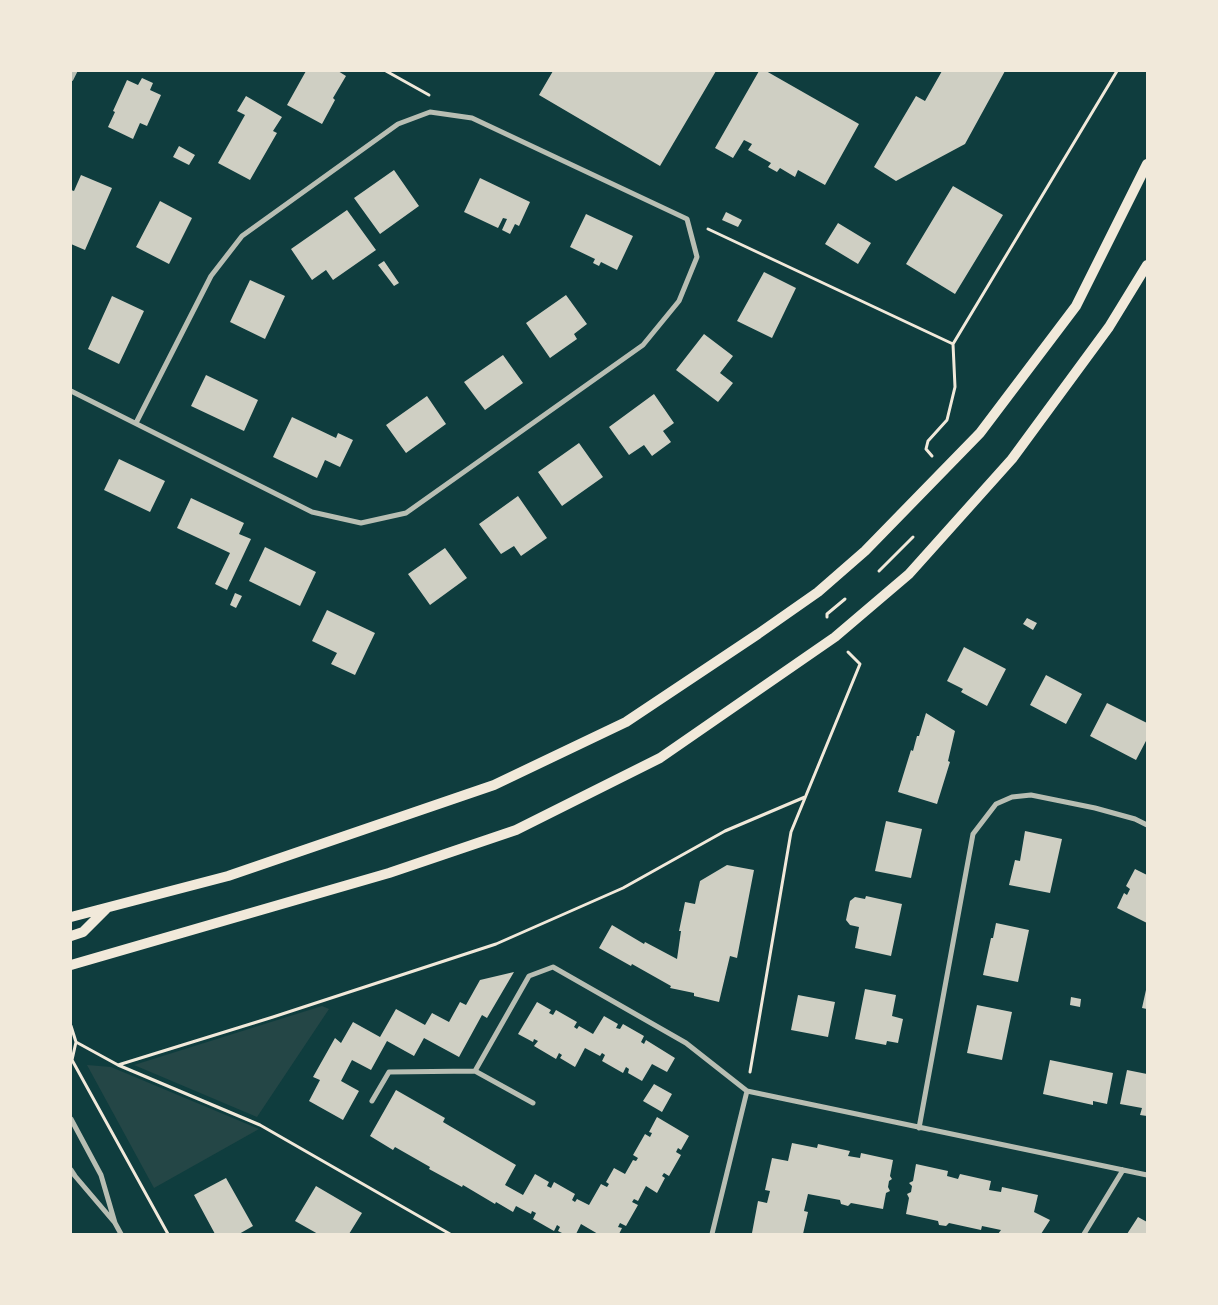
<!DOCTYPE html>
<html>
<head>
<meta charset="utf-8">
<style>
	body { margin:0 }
	#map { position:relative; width:1218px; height:1305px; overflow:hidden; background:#0f3d3e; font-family:"Archivo Narrow",sans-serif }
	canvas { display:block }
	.frame { position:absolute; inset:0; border:72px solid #f1e9da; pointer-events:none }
</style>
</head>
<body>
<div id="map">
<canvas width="1218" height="1305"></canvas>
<div class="frame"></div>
</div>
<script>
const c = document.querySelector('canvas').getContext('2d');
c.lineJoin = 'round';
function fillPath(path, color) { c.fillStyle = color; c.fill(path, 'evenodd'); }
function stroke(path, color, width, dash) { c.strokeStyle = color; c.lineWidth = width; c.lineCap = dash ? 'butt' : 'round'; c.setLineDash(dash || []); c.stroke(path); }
fillPath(new Path2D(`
	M322 1006 329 1009 257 1117 134 1065Z
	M87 1065 111 1067 259 1129 154 1188Z`), '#244646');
fillPath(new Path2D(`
	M306 71H338L346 76 333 98 335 100 322 124 287 105Z
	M553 71H716L660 166 539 95Z
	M759 71H766L859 124 825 185 798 170 795 177 780 168 777 172 768 167 771 163 748 150 752 144 744 140 733 158 715 148Z
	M942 71H1005L965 144 896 181 874 167 916 96 925 101Z
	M142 78 153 83 150 90 161 95 147 126 140 123 133 139 108 127 115 112 113 111 127 80 138 85Z
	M246 96 282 117 273 131 277 133 250 180 218 163 245 115 237 111Z
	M179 146 195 155 189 165 173 157Z
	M394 170 419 206 380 234 354 198Z
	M81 175 112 188 85 250 71 244V190L74 191Z
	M480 178 530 202 519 226 515 224 510 234 502 230 507 219 503 218 498 228 464 212Z
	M953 186 1003 215 955 294 906 264Z
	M160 201 192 218 169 264 136 247Z
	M347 210 376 250 333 280 326 270 312 280 291 249Z
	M726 212 742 220 738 227 722 220Z
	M586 214 633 236 617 270 601 262 599 266 593 263 595 259 570 247Z
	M838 223 871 243 858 264 825 244Z
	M384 261 399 283 394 286 378 265Z
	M764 272 796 288 772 338 737 321Z
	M250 280 285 296 265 339 230 322Z
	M566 295 587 324 574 334 577 339 550 358 526 323Z
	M112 296 144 311 119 364 88 349Z
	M704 334 733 356 720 373 733 383 718 402 676 370Z
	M503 355 523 383 485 410 464 382Z
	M206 375 258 400 244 431 191 406Z
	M654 394 674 423 663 431 671 442 652 456 644 445 629 455 609 427Z
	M427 396 446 424 406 453 386 425Z
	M292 417 336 438 338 433 353 440 340 467 325 460 317 478 273 457Z
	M579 443 603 477 562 506 538 472Z
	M119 459 165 481 150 512 104 490Z
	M518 496 547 538 521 556 514 546 501 554 479 524Z
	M191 498 244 523 239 534 251 539 227 590 215 584 230 553 177 528Z
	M265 547 316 572 300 606 249 581Z
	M445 548 467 578 430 605 408 574Z
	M235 593 242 596 236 608 230 605Z
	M327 610 375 633 355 675 331 664 337 653 312 641Z
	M1027 618 1037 623 1033 630 1023 624Z
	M964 647 1006 669 987 706 961 692 963 689 947 681Z
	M1046 675 1082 694 1066 724 1030 705Z
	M1107 703 1147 723V739L1136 760 1090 736Z
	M926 713 955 731 948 761 950 762 937 804 898 792 911 750 913 751 917 736H919Z
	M886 821 922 829 911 878 875 871Z
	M1025 831 1062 839 1050 893 1009 885 1015 860 1020 861Z
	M727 865 754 870 737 958 730 956 719 1002 694 996V993L670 988 671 986 632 964 631 966 599 948 612 925 644 944 645 942 677 959 681 931H679L685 902 695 904 700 881Z
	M1135 869 1147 875V923L1117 908 1124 893 1127 895 1130 889 1126 886Z
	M866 896 902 904 891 956 855 948 859 927 850 925 846 920 850 901 855 897 865 899Z
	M996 923 1029 930 1018 982 983 975 991 938H993Z
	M514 972 487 1018 482 1015 459 1057 424 1038 414 1056 387 1041 371 1070 352 1060 341 1081 359 1091 343 1120 309 1101 320 1080 313 1077 335 1038 341 1043 353 1022 380 1037 396 1009 425 1025 432 1013 449 1022 460 1002 466 1005 480 980Z
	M865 989 896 995 892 1016 903 1019 898 1043 887 1041 886 1045 855 1039Z
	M1146 990H1147V1009L1142 1008Z
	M798 995 835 1002 828 1037 791 1030Z
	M1071 997 1081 999 1080 1007 1070 1005Z
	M537 1002 551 1010 549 1013 553 1015 556 1010 577 1022 574 1027 577 1029 579 1026 593 1034 604 1016 618 1024 616 1028 620 1029 623 1024 644 1036 641 1042 644 1044 646 1040 675 1058 667 1072 652 1064 642 1081 628 1073 629 1069 626 1067 623 1073 602 1061 605 1055 602 1053 600 1056 585 1048 575 1067 560 1058 562 1055 559 1053 556 1059 534 1046 538 1041 534 1039 533 1042 518 1034Z
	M977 1005 1012 1012 1002 1060 967 1053Z
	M1050 1060 1113 1073 1107 1104 1093 1101V1105L1043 1094Z
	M1127 1070 1147 1074V1116L1140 1115 1142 1108 1120 1104Z
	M654 1084 672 1094 662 1112 643 1101Z
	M396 1090 445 1118 443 1122 516 1165 505 1185 523 1195 535 1174 549 1182 547 1186 551 1188 554 1182 575 1194 572 1200 575 1202 577 1199 589 1205 601 1184 607 1187 609 1184 606 1182 614 1168 625 1174 633 1160 636 1161 638 1158 633 1155 645 1134 650 1137 652 1133 649 1132 657 1117 689 1136 681 1150 678 1148 676 1152 681 1155 669 1176 664 1173 662 1176 665 1178 657 1193 646 1186 638 1201 634 1199 632 1202 638 1205 626 1226 620 1223 618 1227 622 1228 619 1234H598L581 1224 576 1234H564L558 1231 560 1227 557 1225 554 1231 533 1219 536 1213 532 1211 531 1214 516 1206 513 1212 496 1202 495 1204 463 1185 462 1187 429 1169 430 1167 395 1147 393 1150 370 1136Z
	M792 1143 817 1148 818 1144 850 1151 848 1156 860 1158 861 1153 893 1160 890 1176 892 1179 889 1181 888 1187 890 1191 886 1193 883 1209 851 1203 848 1206 841 1204 840 1200 808 1194 804 1211 808 1212 803 1234 752 1233 758 1201 767 1203 770 1191 765 1190 772 1158 788 1161Z
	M916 1164 948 1171 947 1176 958 1179 960 1174 991 1181 989 1190 1001 1192 1002 1187 1038 1195 1034 1212 1050 1220 1041 1234H998L1001 1230 982 1226 981 1230 949 1223 946 1226 939 1225 938 1221 906 1214 909 1198 907 1194 911 1192 912 1186 909 1183 913 1181Z
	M226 1178 253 1226 239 1234H215L194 1195Z
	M316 1186 362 1213 349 1234H318L295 1221Z
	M1138 1217 1147 1222V1234H1127Z`), '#cfcfc3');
stroke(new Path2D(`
	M386 71 429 95
	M708 229 953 344 955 387 947 420 928 441 926 449 932 456
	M953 344 1117 71
	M879 571 913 537
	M827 617V614L845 599
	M71 1026 76 1042 72 1060 168 1234
	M76 1042 118 1065 260 1125 450 1234
	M118 1065 273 1017 496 944 623 888 725 831 805 797
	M750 1072 791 832 860 664 848 652`), '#f1e9da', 3);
stroke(new Path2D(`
	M71 79 75 71
	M71 391 312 512 361 523 406 513 643 345 679 301 697 257 687 219 472 118 430 112 398 124 242 236 211 276 136 423
	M475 1071 529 976 553 967 686 1043 747 1091 1147 1175
	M372 1101 389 1072 475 1071 533 1103
	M71 1119 101 1175 115 1223
	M919 1128 973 834 996 804 1012 797 1031 795 1095 808 1135 819 1147 825
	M71 1170 75 1176 115 1223 121 1234
	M712 1234 747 1091
	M1084 1234 1123 1170`), '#b8beb3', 5);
stroke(new Path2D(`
	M71 917 228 876 494 785 626 722 758 634 818 592 865 551 980 433 1076 306 1147 164
	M71 936 83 932 106 909
	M71 965 389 873 516 830 660 758 835 637 909 574 1012 459 1109 327 1147 265`), '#f1e9da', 10);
</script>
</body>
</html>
